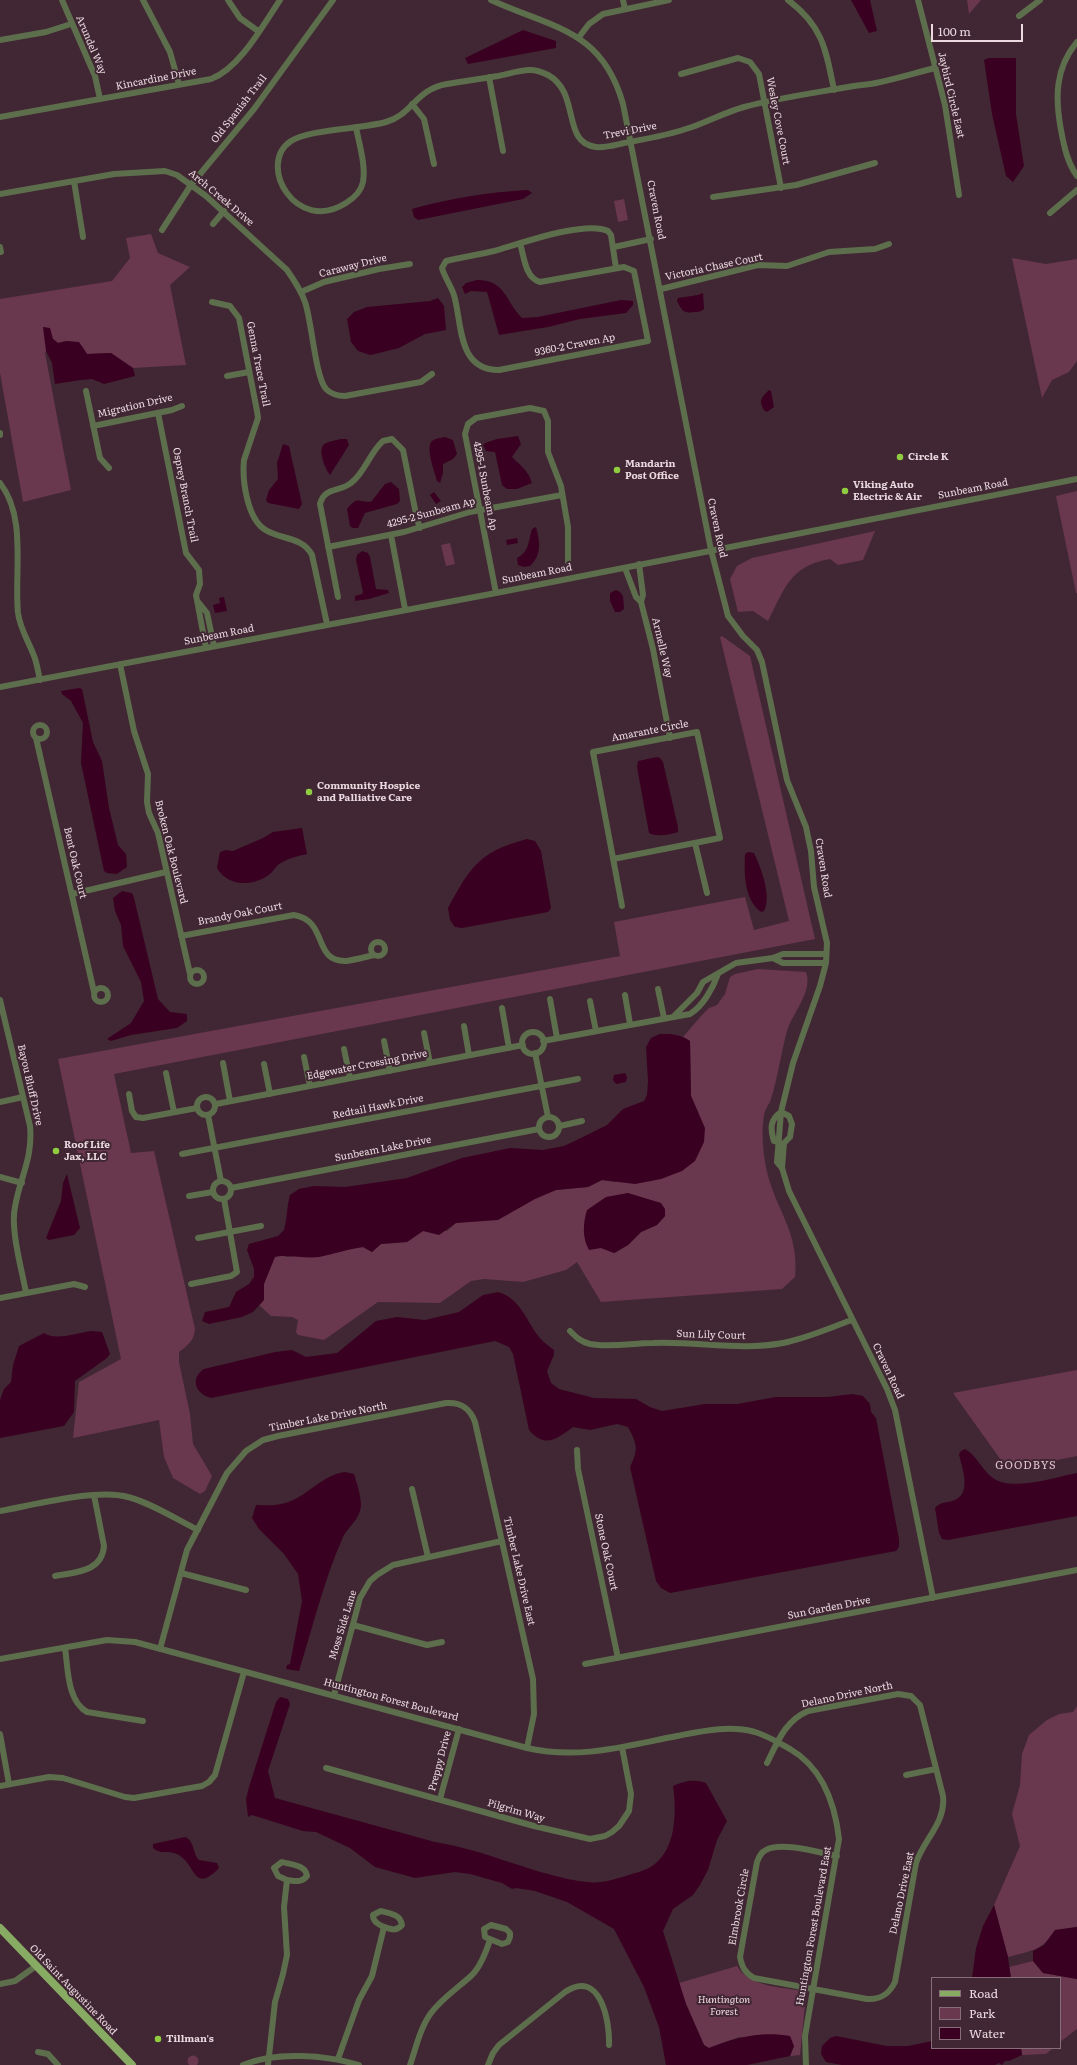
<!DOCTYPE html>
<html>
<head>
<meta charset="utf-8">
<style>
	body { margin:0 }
	#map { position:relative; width:1077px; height:2065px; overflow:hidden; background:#412733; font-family:Literata,serif }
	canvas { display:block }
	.legend { position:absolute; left:931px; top:1977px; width:130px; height:72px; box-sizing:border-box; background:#412733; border:1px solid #856e78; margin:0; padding:5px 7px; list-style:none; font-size:12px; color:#ebd9e0 }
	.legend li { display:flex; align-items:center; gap:8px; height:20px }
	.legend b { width:20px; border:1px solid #856e78 }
	.scale { position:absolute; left:931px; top:24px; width:92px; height:18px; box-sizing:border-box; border:2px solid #ebd9e0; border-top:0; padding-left:5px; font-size:12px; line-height:14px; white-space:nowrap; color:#ebd9e0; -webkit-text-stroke:3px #412733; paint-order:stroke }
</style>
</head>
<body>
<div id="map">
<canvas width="1077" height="2065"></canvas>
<ul class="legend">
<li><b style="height:5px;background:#88ab64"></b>Road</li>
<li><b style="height:11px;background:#69374e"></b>Park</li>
<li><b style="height:11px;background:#3a0021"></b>Water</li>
</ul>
<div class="scale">100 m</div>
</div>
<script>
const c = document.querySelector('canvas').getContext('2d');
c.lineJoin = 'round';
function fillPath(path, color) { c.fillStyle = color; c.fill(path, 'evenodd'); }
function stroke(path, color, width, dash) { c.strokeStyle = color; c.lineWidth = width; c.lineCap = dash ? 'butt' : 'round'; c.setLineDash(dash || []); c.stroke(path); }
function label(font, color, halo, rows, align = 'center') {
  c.font = font + ' Literata,serif'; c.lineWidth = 4; c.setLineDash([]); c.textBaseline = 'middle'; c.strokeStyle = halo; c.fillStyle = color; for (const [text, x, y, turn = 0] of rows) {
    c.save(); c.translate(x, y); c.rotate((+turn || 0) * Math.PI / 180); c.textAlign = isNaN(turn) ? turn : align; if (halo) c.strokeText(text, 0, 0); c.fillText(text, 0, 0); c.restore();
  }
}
fillPath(new Path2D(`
	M967 0H981L969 14Z
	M624 199 628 220 618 222 614 201Z
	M151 234 158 253 190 267 170 285 186 365 133 368 111 353 87 354 82 346 65 341 58 343 53 339 45 353 71 490 23 502 0 373V299L112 281 130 258 126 238Z
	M1012 258 1046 264 1077 259V361L1069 372 1052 380 1042 398Z
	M1077 491V593H1076L1056 496Z
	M875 531 863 560 838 565 830 559C790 566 785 588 768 621L753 611 738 612 730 579 737 566 752 558Z
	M450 543 455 564 446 566 441 545Z
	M722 636 750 656 815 939 114 1074 131 1153 154 1151 195 1329C194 1341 188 1345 179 1352V1362L190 1414 193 1444 212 1476 205 1491 200 1494 173 1478 164 1457 159 1420 73 1438 79 1382 121 1359 58 1059 620 956 614 922 745 897 754 930 789 921 720 637Z
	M758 969 806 972C813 992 793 1012 787 1031 781 1053 778 1077 771 1099 769 1105 765 1109 764 1115 761 1134 763 1157 768 1176 779 1215 799 1233 795 1277L782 1289 601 1302 577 1262 566 1270 523 1282 484 1279 471 1281 440 1303 378 1302 324 1340 298 1335 296 1332 298 1320 292 1317 271 1316 259 1305C265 1298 262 1293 264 1284 266 1275 271 1265 275 1257L281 1255 287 1257 363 1247 372 1252 381 1244 407 1242 423 1231H447L456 1223 470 1221 556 1190 588 1187 602 1180 615 1182 699 1114 691 1096 690 1041 683 1037 701 1016 709 1008 717 1005 725 994 730 977 735 974ZM665 1216 657 1225 641 1232 628 1245 615 1253 601 1248Z
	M1077 1370V1456L1008 1470 953 1393Z
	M1077 1706V1927L1055 1930C1043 1951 1030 1951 1008 1957L994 1905 1020 1846 1012 1814 1020 1785 1022 1754 1029 1735 1047 1720 1059 1714 1073 1712Z
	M1033 1961 1043 1973 1077 1979V2029L1060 2042V1978H1011L1009 1967Z
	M737 1966C749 1987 781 1987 803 1991L806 1995 800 2055 790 2056 794 2046 739 2037 709 2048 704 2045 686 2004 679 1983Z
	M1021 2048H1053L1046 2054 1022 2055Z
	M187.5 2061a5.5 5.5 0 1 1 11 0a5.5 5.5 0 1 1-11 0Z`), '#69374e');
fillPath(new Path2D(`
	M851 0H870L877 31 869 33Z
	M523 30 556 41V48L468 64 465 58Z
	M989 58H1016V114L1024 166 1013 182 1006 176 992 114 984 60Z
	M528 190 532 193 523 199 418 220 414 217 412 209C451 198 489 192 528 190Z
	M477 280C506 280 505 301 522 318L538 317 621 300 633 301V305L626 313 580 319 548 327 499 335 487 292 471 291 465 294 462 287 466 283Z
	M703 293 704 309C700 312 698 312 694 312 683 314 682 310 677 301L678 298 698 295Z
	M438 298 444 306 446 330 425 334 399 348 375 354 370 355 358 351 351 342 347 319 354 312 367 307 430 301Z
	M43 327 50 328 53 339 58 343 67 341 79 342 87 354 111 353 133 368 135 376 104 384 92 379 81 380 55 384 52 363 46 351Z
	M769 390 771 391 774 407 767 412 764 410C758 400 762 397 769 390Z
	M518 436 521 444 512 457C521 466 528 470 532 483L517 489H507L502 485 495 452 486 451 483 445 485 443 497 439Z
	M445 437 453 440 457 454 453 459 443 464V473L440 483 437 481C435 473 425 447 432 441 436 438 441 438 445 437Z
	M341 439H347L349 445 330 475C325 469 316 447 326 443 330 441 337 440 341 439Z
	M283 444 289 446 302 504 299 509 268 503 266 500 269 490 278 479 277 463Z
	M391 482 399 489 400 501 397 504 365 513 358 528H353L350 526 347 509C358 496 357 502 371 502L385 484Z
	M434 492 441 501 436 504 430 495Z
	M536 527C540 542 542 555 530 566L524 567 518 565 517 558C530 551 528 541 532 529Z
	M517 538 518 543 507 545 506 540Z
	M362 551 368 553 370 557 376 589 388 590 389 593 369 599 355 601V596L362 594 363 592 356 560 357 555Z
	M616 590 620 592 623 596 624 609 620 612H615L610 601V593Z
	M224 597 227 611 215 613 213 605 220 603 219 598Z
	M79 688 82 689 93 742 102 761 109 808 118 845 126 854 127 867 117 874 107 873 104 871 81 763 83 723 71 701 62 694 61 691Z
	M657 757 660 758 663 762 678 827V832C670 835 656 837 649 833L637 767 638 761Z
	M302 828 307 854C298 856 289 858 281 863 276 865 274 871 270 874 253 887 228 887 217 868L220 852 226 850 233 851 263 838 273 832Z
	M527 839 535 841 541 851 551 908 548 912 462 928 455 927 450 920 448 908C471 866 479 852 527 839Z
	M748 852 754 853C761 868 772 896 764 911L761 912C744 900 744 873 745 854Z
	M122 891 132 893 134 898 158 999 170 1012 187 1014V1021L177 1028 131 1035 111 1041 107 1039 131 1023 144 1001 141 982 123 946 121 925 115 911 113 898Z
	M660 1034C672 1034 680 1034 690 1041L691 1096 705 1128 704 1142 695 1161 682 1171 661 1179 635 1184 602 1180 588 1187 556 1190 535 1199 498 1220 456 1223 439 1235 423 1231 407 1242 381 1244 372 1252 363 1247C348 1249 334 1254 319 1257 307 1259 285 1254 275 1257L264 1284V1300L253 1312 242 1317 209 1324 202 1321 205 1312 229 1307 236 1292 249 1284 254 1277V1269L247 1250 249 1244 278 1236 284 1230 286 1221 288 1204 290 1195 299 1189 314 1186 345 1187 407 1178 462 1158 510 1148 543 1150 564 1146 583 1137 607 1125 623 1109 644 1101 647 1095 648 1082 646 1047 651 1038Z
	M625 1073 627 1077 626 1082 616 1084 613 1080 614 1075Z
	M67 1174 80 1228 74 1235 49 1240 46 1238 61 1201 63 1183Z
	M628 1193 661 1203 665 1209V1216L657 1225 641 1232 628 1245 614 1253 601 1248 589 1250C582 1238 583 1223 587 1210L606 1197Z
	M498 1292C520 1298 526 1320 539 1337 543 1342 549 1346 554 1350V1355L547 1371 551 1383 559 1389 594 1398 636 1399 650 1407 662 1411 705 1404H737L776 1397H828L852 1394 863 1396 870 1404 871 1412 876 1418 899 1539V1547L896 1551 670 1593 661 1588 656 1581 630 1467C639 1449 637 1444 628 1427L617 1424 590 1430 573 1427C556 1439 546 1449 529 1430L513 1354 509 1347 495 1341 211 1398C195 1394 190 1378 204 1369L275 1352 292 1350 306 1357 337 1353 376 1321 397 1317 425 1320 459 1312 483 1295Z
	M91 1331 102 1332 110 1354 107 1358 75 1381 74 1412 64 1426 0 1438V1400L4 1389 11 1382 13 1365 19 1346 44 1333C56 1341 77 1333 91 1331Z
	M965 1449C977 1455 982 1471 993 1478 1012 1492 1055 1477 1077 1473V1516L948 1540 942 1539 939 1533 935 1508C940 1502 945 1503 952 1501 973 1495 962 1469 959 1454L961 1451Z
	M345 1472 354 1474C357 1484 361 1495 361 1506 360 1519 348 1527 343 1537 324 1580 313 1626 299 1671L286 1669 287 1665 290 1664 302 1601 298 1574 284 1554 259 1529 252 1518 256 1505C264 1505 273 1506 281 1504 305 1500 320 1475 345 1472Z
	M280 1697 288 1699 290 1704 268 1771 275 1798 435 1842C487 1850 536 1876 587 1882 601 1884 616 1879 629 1875 635 1873 643 1871 649 1868 676 1853 677 1814 673 1786 684 1781 695 1779 706 1783L727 1821 717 1840 708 1870 700 1885 693 1895 673 1909 663 1931 686 2004 704 2045 709 2048C737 2037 761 2031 790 2036L794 2046 790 2056 747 2065H666L659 2027 644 1987 614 1929 567 1902 535 1891 516 1888 512 1889 502 1883 470 1874 455 1872 415 1878 375 1867 350 1848 316 1832 303 1831 252 1815 248 1817 246 1799 249 1787 276 1702Z
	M185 1837C195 1841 192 1853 199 1860L217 1863 219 1868C193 1895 196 1863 177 1854 169 1850 160 1855 153 1848V1844Z
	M994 1905 1008 1957 1011 1978H972L976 1948 983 1926Z
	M1077 1927V1979L1043 1973 1033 1961V1951L1044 1945 1055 1930Z
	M836 2036 887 2046H908L932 2041V2048H1021L1022 2055 1009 2061H1005L1002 2065 999 2063 995 2065H842L826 2062 821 2054 822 2046 830 2038Z`), '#3a0021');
stroke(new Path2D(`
	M62 0 95 76 100 99
	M143 0 170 52 179 84
	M228 0 240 18 258 31
	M491 0C552 28 602 29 623 104L711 550 728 616 743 636 757 650 762 662 787 780 806 827 811 851 814 887 827 943 826 963 820 986 793 1063 781 1112 777 1162 782 1168 789 1191 887 1389 895 1410 933 1598
	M623 0 625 9
	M788 0C823 26 826 50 834 90
	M918 0 945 105 959 195
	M1019 16 1040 0
	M579 37 589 24 603 14 669 0
	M0 40 46 32 71 24
	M1077 42C1055 68 1055 98 1061 130 1064 146 1067 162 1077 176
	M681 74 738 58 750 62 759 74 781 188
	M489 77 503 151
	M412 104 424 119 434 164
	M0 117 211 79C240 68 263 25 280 0
	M356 127C359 144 366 165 363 182 361 192 354 198 346 203 296 235 256 164 291 141 310 129 362 129 386 122 412 115 416 89 447 84 464 81 481 79 498 76 508 74 520 70 530 70 536 70 542 72 548 75 581 93 561 143 596 147 605 148 615 145 624 143 646 139 670 135 692 127 709 121 726 112 744 107 778 98 814 93 848 87 858 85 867 85 876 83 896 79 915 73 935 68
	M74 181 83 237
	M0 194 114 174 165 171 177 175 206 196 287 270C294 280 301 290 305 302 312 322 315 376 326 389 331 394 338 396 345 396L421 382 432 374
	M713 197 796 185 875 163
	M1050 213 1077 190
	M213 224 224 211
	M162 230 191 185 254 109 333 0
	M520 243C524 256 525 278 540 282L624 267 634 271 648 341 499 370C459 370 462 328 455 299 453 288 445 279 442 268L446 261C462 257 478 255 494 251 519 244 585 220 608 231L611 235 616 268
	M0 247 1 252
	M614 247 651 239
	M661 289 758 265 787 266 829 252 875 249 889 244
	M301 292 324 282 379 269 410 264
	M212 302 230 306 239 318 257 411 258 418 244 460C242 480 247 517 264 529 280 540 302 536 312 555L327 624
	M227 376 249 372
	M86 391 100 458 109 468
	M158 413 186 553 199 570 200 584 196 595 206 648
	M93 426 172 410 182 406
	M0 433V435
	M0 483C27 517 14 573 18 613 20 629 29 642 34 656 37 663 38 672 40 680
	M391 535 405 609
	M328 547 404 532 470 512 562 495
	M639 564 643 595 641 602
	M625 568 636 597 641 602 653 649 670 738
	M496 593 465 434 468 424 476 418 530 408 544 411 548 421V452L561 486 568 527V562
	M338 597 320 504C324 487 340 492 351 483 365 473 370 452 383 441L392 439 403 450 417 519 420 528
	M199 603 207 613 214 646
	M120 664 134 731 148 774 147 802 149 813 158 833 190 974
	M0 687 496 593 1077 479
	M33 732a7 7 0 1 1 14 0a7 7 0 1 1-14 0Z
	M36 738 94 992
	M695 843 707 893
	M613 859 720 838 697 732 593 752 622 906
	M72 894 166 872
	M181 936 294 915C329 921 312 962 346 961 355 960 365 957 374 955
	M371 949a7 7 0 1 1 14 0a7 7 0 1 1-14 0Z
	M773 958 783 963H826
	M190 977a7 7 0 1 1 14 0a7 7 0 1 1-14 0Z
	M94 995a7 7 0 1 1 14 0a7 7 0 1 1-14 0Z
	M658 989 664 1018
	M625 995 630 1024
	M550 999 557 1038
	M0 1000 30 1126C33 1159 20 1177 15 1207 10 1229 22 1270 26 1293
	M590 1001 596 1031
	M502 1008 509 1048
	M674 1016 697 993 703 982 736 963 773 958 783 954H826
	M464 1026 469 1055
	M522 1043a11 11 0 1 1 22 0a11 11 0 1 1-22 0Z
	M424 1033 430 1063
	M384 1041 390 1071
	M543 1041 690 1014C703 1006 713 988 718 974
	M344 1049 350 1078
	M535 1053 548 1117
	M304 1057 310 1086
	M223 1063 230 1101
	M264 1064 270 1094
	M166 1073 174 1112
	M129 1094 132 1111 136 1117 143 1118 197 1108
	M197 1106a9 9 0 1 1 18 0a9 9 0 1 1-18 0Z
	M0 1102 23 1097
	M216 1104 523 1045
	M781 1112 789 1116 792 1124 790 1137 784 1143 782 1168
	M208 1115 221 1181
	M539 1127a10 10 0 1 1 20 0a10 10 0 1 1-20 0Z
	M560 1126 582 1121
	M780 1143 774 1141C770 1128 770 1120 781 1112
	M182 1154 578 1079
	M0 1177 22 1183
	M213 1190a9 9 0 1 1 18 0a9 9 0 1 1-18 0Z
	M231 1188 539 1129
	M189 1196 213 1192
	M198 1238 261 1226
	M191 1284 231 1276 237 1272 224 1199
	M0 1298 74 1284 85 1287
	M570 1331C576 1337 581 1342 590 1344 611 1348 632 1343 653 1343 696 1341 741 1351 783 1343 808 1338 829 1328 852 1320
	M577 1450 578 1469 618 1658
	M412 1489 428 1557
	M0 1511C34 1505 97 1488 128 1497 151 1503 176 1519 198 1530
	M181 1573 246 1590
	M55 1576C76 1572 102 1572 104 1546L94 1495
	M353 1625 427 1645 442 1642
	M65 1648C68 1668 67 1701 87 1712L143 1721
	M160 1649 187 1550 227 1473 246 1451 263 1440 278 1436 446 1403C461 1402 470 1408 475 1422L533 1679 534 1714 527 1748
	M0 1659 107 1640 135 1642 527 1748C580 1760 625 1746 677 1736 703 1731 729 1725 755 1732 768 1736 779 1743 790 1749 823 1768 835 1804 839 1839L805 2036 806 2065
	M585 1664 1077 1570
	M334 1695 360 1598 370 1581 377 1575 393 1565 502 1541
	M0 1734 9 1784
	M767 1763C778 1741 785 1721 808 1711L898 1694 911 1696 920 1705 943 1796C946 1823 924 1839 916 1863L895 1982C889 1994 881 2000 867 1999L754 1978C745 1973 742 1967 740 1957L757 1862C759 1857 761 1852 766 1850 781 1841 820 1853 837 1856
	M326 1768 534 1826 590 1839 605 1836 612 1832 619 1826 629 1811 631 1794 622 1747
	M906 1775 936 1769
	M0 1786 49 1777 63 1778 125 1797 134 1798 202 1786 209 1782 215 1775 244 1672
	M440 1799 459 1729
	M491 1925 506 1929 510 1933V1937L508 1942 502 1944 485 1937 484 1929Z
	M0 1984 15 1981 36 1966
	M38 2052 48 2054 58 2065
	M338 2059 359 2000 372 1976 384 1927C378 1924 373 1922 373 1915L381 1911C391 1914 400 1914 402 1925 396 1932 391 1929 384 1927
	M243 2065C276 2051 326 2055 359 2065
	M268 2065 275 2002 283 1974 287 1955 284 1907 287 1880 278 1876 274 1868 282 1862C292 1865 306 1865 307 1876 301 1883 296 1881 287 1880
	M410 2065C416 2048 420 2028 431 2013 442 1998 458 1988 472 1975 481 1966 486 1952 490 1940
	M488 2065 493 2053 499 2045 565 1992C600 1968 610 2021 609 2045`), '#5d6e4d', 6);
stroke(new Path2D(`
	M0 1928 132 2065`), '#88ab64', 8);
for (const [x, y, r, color] of [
	[900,457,4,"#90cd41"],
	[617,470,4,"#90cd41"],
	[845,491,4,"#90cd41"],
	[309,792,4,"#90cd41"],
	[56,1151,4,"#90cd41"],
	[158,2039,4,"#90cd41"]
]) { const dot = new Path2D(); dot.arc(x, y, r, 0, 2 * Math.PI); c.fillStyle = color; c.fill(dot); stroke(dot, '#412733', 1.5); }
label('10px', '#ebd9e0', '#412733', [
	["Arundel Way",91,45,67],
	["Kincardine Drive",156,79,-11],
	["Jaybird Circle East",951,95,77],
	["Old Spanish Trail",239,109,-52],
	["Wesley Cove Court",778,121,79],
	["Trevi Drive",630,131,-11],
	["Arch Creek Drive",221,198,40],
	["Craven Road",656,210,79],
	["Caraway Drive",353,266,-14],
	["Victoria Chase Court",714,267,-12],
	["9360-2 Craven Ap",575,345,-11],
	["Genna Trace Trail",258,364,79],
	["Migration Drive",135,406,-13],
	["4295-1 Sunbeam Ap",485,486,79],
	["Sunbeam Road",973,489,-11],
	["Osprey Branch Trail",185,495,79],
	["4295-2 Sunbeam Ap",431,513,-15],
	["Craven Road",717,528,78],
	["Sunbeam Road",537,574,-11],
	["Sunbeam Road",219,635,-11],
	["Armelle Way",662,648,77],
	["Amarante Circle",650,731,-11],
	["Broken Oak Boulevard",171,852,76],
	["Bent Oak Court",75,863,77],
	["Craven Road",823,868,81],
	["Brandy Oak Court",240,914,-11],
	["Edgewater Crossing Drive",367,1065,-11],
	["Bayou Bluff Drive",30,1085,77],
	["Redtail Hawk Drive",378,1107,-11],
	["Sunbeam Lake Drive",383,1149,-11],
	["Sun Lily Court",711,1335,2],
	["Craven Road",888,1371,65],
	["Timber Lake Drive North",328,1417,-11],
	["Stone Oak Court",606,1552,78],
	["Timber Lake Drive East",519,1571,77],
	["Sun Garden Drive",829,1608,-11],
	["Moss Side Lane",343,1625,-73],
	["Delano Drive North",847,1695,-12],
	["Huntington Forest Boulevard",391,1700,15],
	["Preppy Drive",440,1761,-75],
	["Pilgrim Way",516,1811,16],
	["Delano Drive East",902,1893,-78],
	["Elmbrook Circle",739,1907,-80],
	["Huntington Forest Boulevard East",814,1926,-80],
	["Old Saint Augustine Road",73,1990,46]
]);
label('bold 10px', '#ebd9e0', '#412733', [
	["Circle K",908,457],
	["Mandarin",625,464],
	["Post Office",625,476],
	["Viking Auto",853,485],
	["Electric & Air",853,497],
	["Community Hospice",317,786],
	["and Palliative Care",317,798],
	["Roof Life",64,1145],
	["Jax, LLC",64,1157],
	["Tillman's",166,2039]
], 'left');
label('italic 10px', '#f1d8e2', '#412733', [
	["Huntington",724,2000],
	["Forest",724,2012]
]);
c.letterSpacing = '1px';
label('11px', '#e3c0ce', '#412733', [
	["GOODBYS",1026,1466]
]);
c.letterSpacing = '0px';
</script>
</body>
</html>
